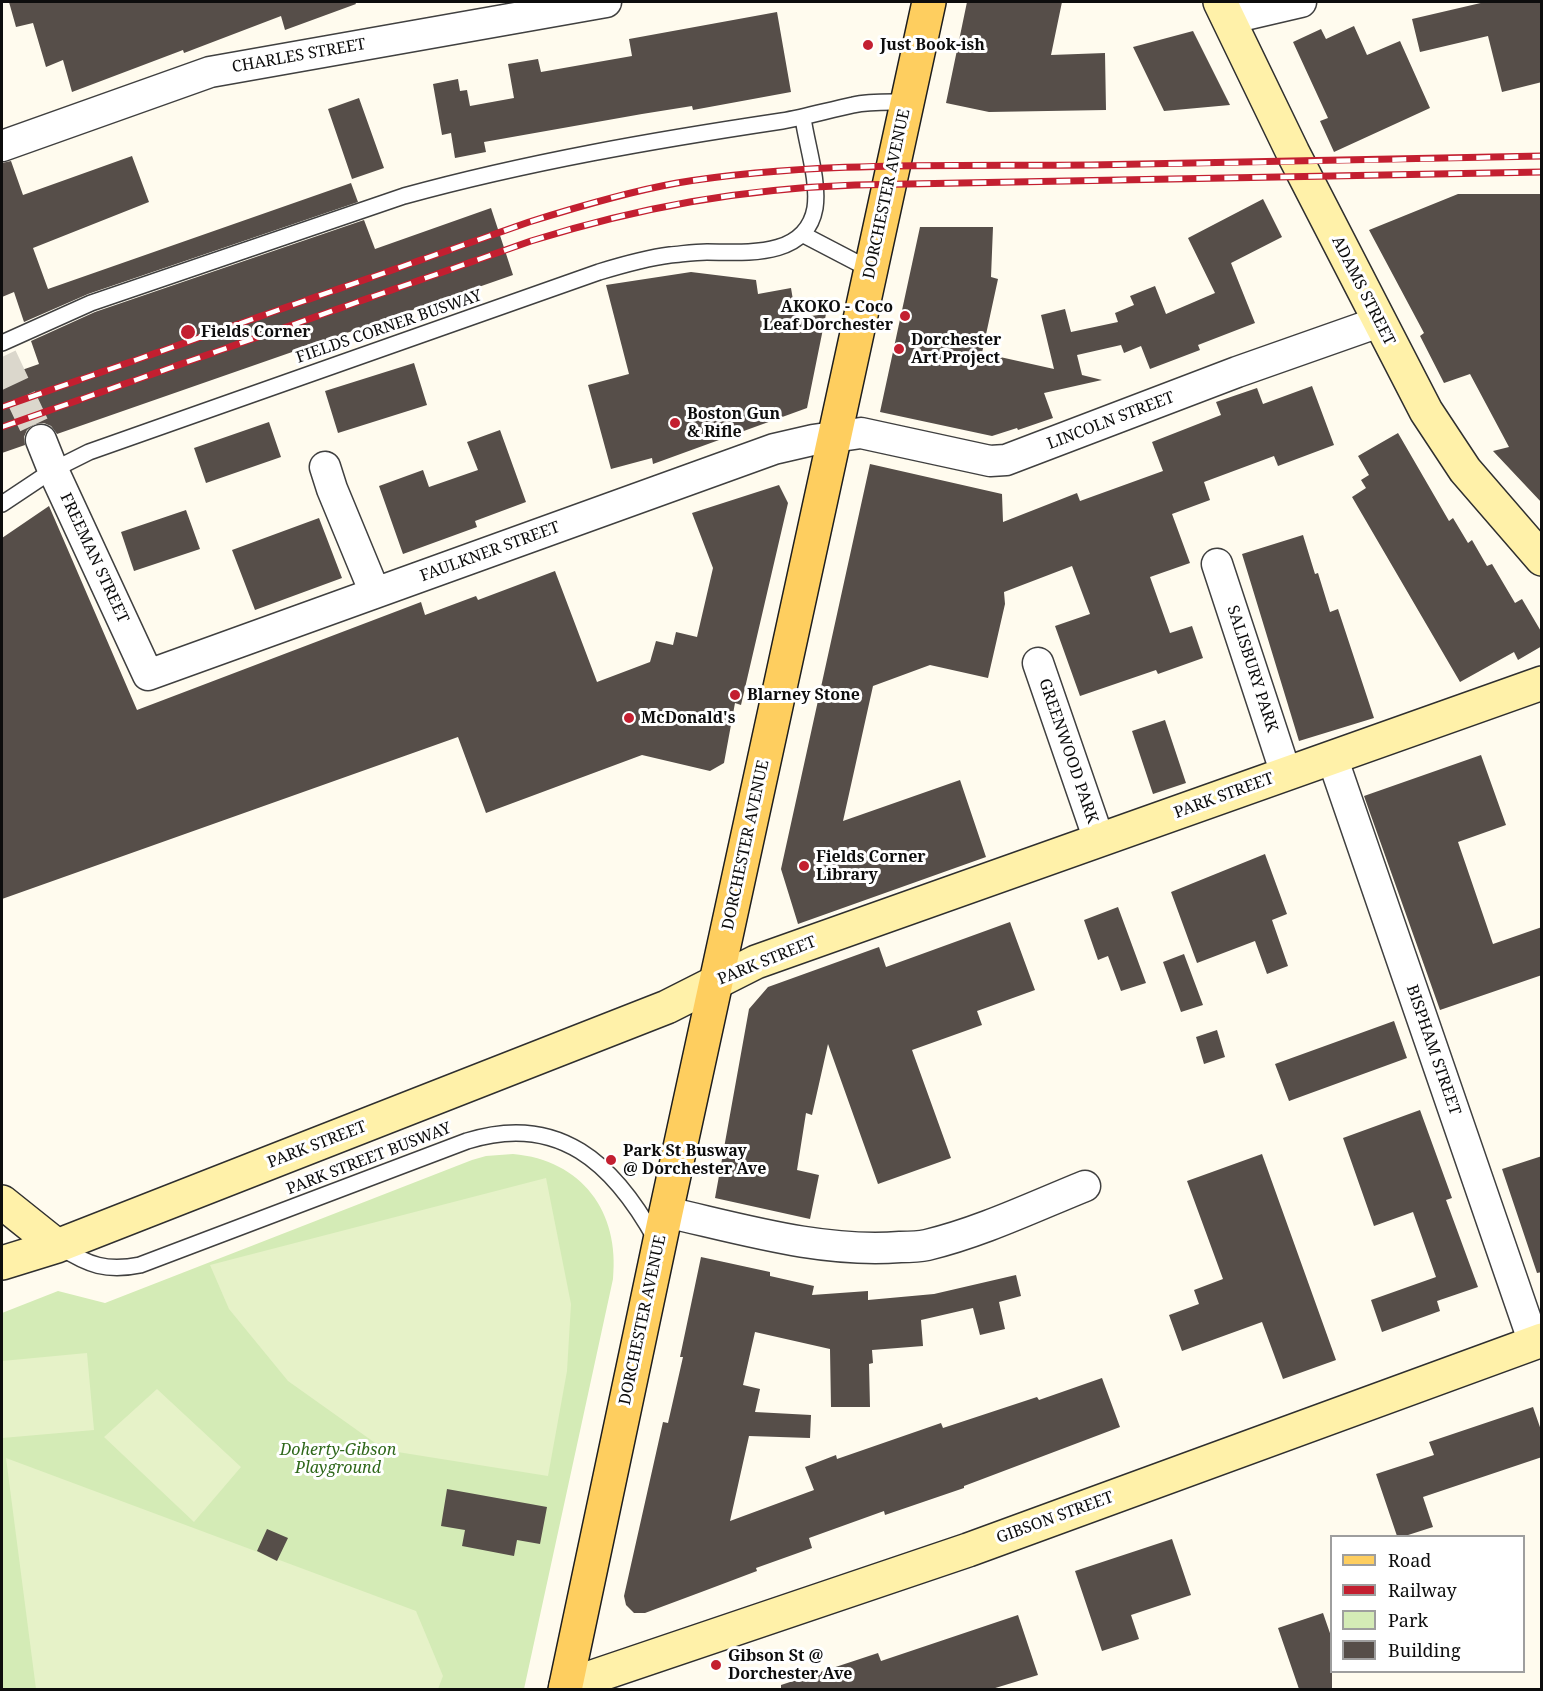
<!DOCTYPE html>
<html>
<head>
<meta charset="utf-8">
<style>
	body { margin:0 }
	#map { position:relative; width:1543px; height:1691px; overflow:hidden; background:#fffbee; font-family:"Noto Serif",serif }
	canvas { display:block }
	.frame { position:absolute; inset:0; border:3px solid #0d0d0d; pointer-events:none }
	.legend { position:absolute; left:1330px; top:1535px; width:195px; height:138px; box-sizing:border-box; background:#fff; border:2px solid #9e9e9e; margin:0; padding:8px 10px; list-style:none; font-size:18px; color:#0d0d0d }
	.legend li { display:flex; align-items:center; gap:12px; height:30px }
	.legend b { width:30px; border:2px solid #9e9e9e }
</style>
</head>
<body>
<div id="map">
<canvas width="1543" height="1691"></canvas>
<div class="frame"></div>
<ul class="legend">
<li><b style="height:8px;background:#fece5f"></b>Road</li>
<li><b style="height:8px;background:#c31f30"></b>Railway</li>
<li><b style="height:16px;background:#d4ebb6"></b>Park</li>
<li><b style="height:16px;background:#564e49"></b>Building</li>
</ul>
</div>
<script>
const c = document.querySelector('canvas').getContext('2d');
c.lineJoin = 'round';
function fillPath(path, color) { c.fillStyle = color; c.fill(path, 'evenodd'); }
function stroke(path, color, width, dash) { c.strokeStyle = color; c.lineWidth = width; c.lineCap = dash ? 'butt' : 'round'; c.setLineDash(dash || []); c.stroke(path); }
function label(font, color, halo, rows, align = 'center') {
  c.font = font + ' "Noto Serif",serif'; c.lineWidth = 6; c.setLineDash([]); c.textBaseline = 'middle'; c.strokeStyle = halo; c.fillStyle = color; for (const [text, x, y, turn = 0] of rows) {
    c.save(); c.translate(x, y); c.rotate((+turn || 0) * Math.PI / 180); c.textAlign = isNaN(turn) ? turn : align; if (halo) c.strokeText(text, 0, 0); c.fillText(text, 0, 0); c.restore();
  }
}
fillPath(new Path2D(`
	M513 1154C582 1160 620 1212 613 1279L524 1689 2 1690V1313L58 1291 105 1303 472 1160 486 1156Z`), '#d4ebb6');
fillPath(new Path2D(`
	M546 1178 571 1304 567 1371 548 1476 385 1450 288 1381 229 1309 210 1265Z
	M87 1353 94 1430 2 1438V1361Z
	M157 1389 241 1467 194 1522 104 1437Z
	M6 1458 416 1611 443 1676 438 1689H36Z`), '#e6f2c8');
fillPath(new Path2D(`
	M9 2H355L356 4 285 30 281 16 184 53 183 50 72 92 63 60 46 67 33 23 16 27Z
	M967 2H1062L1051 55 1105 53 1106 110 989 112 946 103Z
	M1485 2H1542V82L1502 92 1488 36 1420 52 1412 19Z
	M777 12 791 92 693 110 692 106 642 114 484 142 486 152 455 158 451 133 442 135 433 84 458 79 460 91 467 90 470 106 514 98 508 64 538 59 541 72 632 56 629 39Z
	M1354 26 1367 55 1400 41 1430 108 1334 152 1320 121 1328 118 1293 42 1321 29 1326 39Z
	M1193 31 1230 105 1164 111 1133 47Z
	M359 98 384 168 352 179 328 109Z
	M132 156 149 202 33 248 48 289 351 183 358 202 88 294 24 322 14 292 2 297V163L11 161 23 195Z
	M1458 194H1542V503L1493 451 1509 447 1470 374 1444 383 1420 336 1424 333 1369 230Z
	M1263 199 1282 237 1231 263 1255 323 1198 345 1200 350 1150 369 1141 346 1124 353 1121 345 1077 355 1082 375 1102 380 1044 393 1053 418 1018 430 1017 428 992 436 880 412 920 227H993L991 277 998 279 982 353 1054 369 1041 315 1065 309 1071 332 1118 322 1115 313 1134 305 1130 296 1155 286 1166 314 1215 293 1188 238Z
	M491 208 513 275 57 434 51 426 44 423 35 424 27 430 24 437 25 445 2 453V377L39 364 31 341 95 312 364 220 375 249Z
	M691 272 756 280 758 294 791 288 796 318 826 314 807 408 653 464 652 458 611 469 588 385 629 374 606 285Z
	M414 363 427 405 338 433 325 391Z
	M1312 386 1334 445 1278 466 1274 456 1204 482 1210 500 1172 514 1190 563 1150 577 1170 633 1192 626 1203 658 1158 674 1156 670 1080 696 1055 626 1090 614 1072 566 1004 592 1005 604 988 678 930 665 873 686 843 821 960 780 986 857 798 924 781 869 870 464 1002 494 1003 522 1077 493 1080 501 1163 471 1152 442 1221 415 1216 402 1257 388 1263 404Z
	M269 422 281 457 206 483 194 448Z
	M500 430 526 502 475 521 477 527 403 554 379 486 423 470 429 487 478 470 467 442Z
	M1398 433 1449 521 1453 518 1468 543 1472 540 1487 566 1492 564 1515 603 1522 599 1542 633V646L1518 660 1514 652 1460 682 1352 497 1366 488 1361 480 1369 475 1358 456Z
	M779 485 788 503 741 705 735 703 724 763 710 771 642 755 486 813 458 737 2 899V538L49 506 137 710 421 602 425 615 476 596 478 600 555 571 597 682 650 662 656 641 673 645 676 632 697 637 713 568 692 513Z
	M186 510 200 549 134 571 121 532Z
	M319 518 342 578 255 610 232 550Z
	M1303 535 1315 574 1318 573 1330 612 1338 609 1374 718 1299 741 1242 554Z
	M1165 720 1186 783 1153 794 1132 731Z
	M1481 755 1506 825 1458 842 1493 944 1542 927V975L1440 1010 1364 796Z
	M1265 854 1287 914 1272 920 1288 966 1267 974 1255 941 1197 963 1171 892Z
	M1118 907 1146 983 1121 991 1108 956 1098 960 1084 920Z
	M1010 922 1035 990 977 1011 982 1025 912 1050 951 1158 878 1184 828 1044 812 1115 806 1113 797 1170 819 1175 810 1219 715 1198 749 1009 768 987 879 947 886 967Z
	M1184 954 1203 1005 1181 1012 1163 962Z
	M1394 1021 1407 1058 1289 1101 1275 1064Z
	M1217 1030 1225 1057 1204 1064 1196 1037Z
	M1420 1110 1452 1198 1446 1200 1478 1287 1437 1301 1440 1311 1382 1332 1371 1300 1436 1277 1413 1212 1374 1226 1343 1138Z
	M1262 1154 1336 1360 1283 1379 1262 1322 1182 1351 1169 1315 1199 1304 1194 1290 1223 1279 1187 1181Z
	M1542 1156V1272L1537 1273 1502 1169Z
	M701 1257 770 1272V1276L814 1286 812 1295 868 1291V1300L934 1294 1016 1275 1021 1296 999 1302 1005 1329 980 1335 973 1308 921 1320 923 1346 872 1350 873 1363 869 1364 870 1407H831L830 1349 755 1332 743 1385 760 1389 755 1412 811 1415 810 1438 749 1436 730 1521 814 1490 805 1467 836 1455 837 1459 941 1423 943 1428 1037 1397 1039 1400 1102 1378 1120 1427 964 1486V1488L885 1515 884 1511 809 1538 812 1548 756 1568 757 1571 704 1591 645 1613H634L626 1605 624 1596 663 1422 668 1423 683 1357H680Z
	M1533 1407 1542 1433V1457L1423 1497 1433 1527 1405 1536H1397L1376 1474 1434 1455 1429 1442Z
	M447 1489 547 1507 540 1544 517 1540 514 1556 462 1546 465 1530 441 1526Z
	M267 1529 288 1538 277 1561 257 1551Z
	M1172 1539 1191 1595 1131 1615 1139 1639 1102 1651 1075 1571Z
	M1323 1613 1332 1639V1689H1299L1278 1628Z
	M1018 1615 1038 1675 992 1689H781V1685L878 1653 881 1661Z`), '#564e49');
stroke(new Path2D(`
	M2 357 41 440`), '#dbd7cc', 30, [30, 15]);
const lane = new Path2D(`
	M802 234 871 270
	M2 343 91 303 404 196C528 162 655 140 782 121 806 117 829 110 853 105 870 101 889 102 907 102
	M2 504 53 470 89 452 599 272C622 265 646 258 670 255 682 254 695 252 707 252 744 252 806 259 815 208 819 181 807 146 803 118
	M60 1247C88 1265 107 1272 140 1265L467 1141C559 1112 614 1164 656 1240`);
const street = new Path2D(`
	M1228 19 1301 2
	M2 146 210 72 606 2
	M41 440 53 470 148 675 774 449 813 440 861 433 990 461 1006 460 1237 372 1379 322
	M325 467 332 489 375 593
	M1217 564 1286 774
	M1038 663 1099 840
	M1332 757 1534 1343
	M666 1212C742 1229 821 1253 900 1247 908 1247 918 1247 927 1245 981 1232 1033 1207 1085 1186`);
const secondary = new Path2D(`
	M1220 2 1293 153 1426 411 1465 470 1542 559
	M2 1202 57 1246
	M2 1263 57 1246 667 1007 756 962 1542 683
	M566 1686 968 1550 1542 1340`);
const primary = new Path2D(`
	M565 1690 666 1212 929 2`);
stroke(lane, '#404040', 18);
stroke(street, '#404040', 33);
stroke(secondary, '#2f2f2f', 36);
stroke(primary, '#1e1e1e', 36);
stroke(lane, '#fff', 15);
stroke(street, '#fff', 30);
stroke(secondary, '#fff1a9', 33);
stroke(primary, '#fece5f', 33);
const rail = new Path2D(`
	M2 407 529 222C577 207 627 192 677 183 810 161 956 166 1091 165 1241 163 1391 160 1542 156
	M2 427 531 241C640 207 741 189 855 185L1542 172`);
stroke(rail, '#c31f30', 7);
stroke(rail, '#fff', 4.5, [14]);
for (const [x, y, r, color] of [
	[868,45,6,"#c31f30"],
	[905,316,6,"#c31f30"],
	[188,332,8,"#c31f30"],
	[899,349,6,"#c31f30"],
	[675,423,6,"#c31f30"],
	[735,695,6,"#c31f30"],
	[629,718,6,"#c31f30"],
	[804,866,6,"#c31f30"],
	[611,1160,6,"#c31f30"],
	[716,1665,6,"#c31f30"]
]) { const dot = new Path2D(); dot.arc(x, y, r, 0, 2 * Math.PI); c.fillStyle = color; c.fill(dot); stroke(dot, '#fff', 2); }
label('bold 16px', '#0d0d0d', '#fff', [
	["Just Book-ish",880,45],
	["AKOKO - Coco",893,307,"right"],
	["Leaf Dorchester",893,325,"right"],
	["Fields Corner",201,332],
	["Dorchester",911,340],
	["Art Project",911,358],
	["Boston Gun",687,414],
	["& Rifle",687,432],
	["Blarney Stone",747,695],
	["McDonald's",641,718],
	["Fields Corner",816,857],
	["Library",816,875],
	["Park St Busway",623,1151],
	["@ Dorchester Ave",623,1169],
	["Gibson St @",728,1656],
	["Dorchester Ave",728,1674]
], 'left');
label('16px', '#0d0d0d', '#fff', [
	["CHARLES STREET",299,56,-10],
	["DORCHESTER AVENUE",887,194,-78],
	["ADAMS STREET",1363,291,63],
	["FIELDS CORNER BUSWAY",389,327,-19],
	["LINCOLN STREET",1111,421,-21],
	["FAULKNER STREET",490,552,-20],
	["FREEMAN STREET",94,558,65],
	["SALISBURY PARK",1252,669,72],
	["GREENWOOD PARK",1068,751,71],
	["PARK STREET",1224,796,-20],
	["DORCHESTER AVENUE",746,845,-78],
	["PARK STREET",767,961,-22],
	["BISPHAM STREET",1433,1050,71],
	["PARK STREET",317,1145,-21],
	["PARK STREET BUSWAY",369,1159,-21],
	["DORCHESTER AVENUE",643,1320,-78],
	["GIBSON STREET",1055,1518,-20]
]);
label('italic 16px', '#2f681b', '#fff', [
	["Doherty-Gibson",338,1450],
	["Playground",338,1468]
]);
</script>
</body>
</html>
